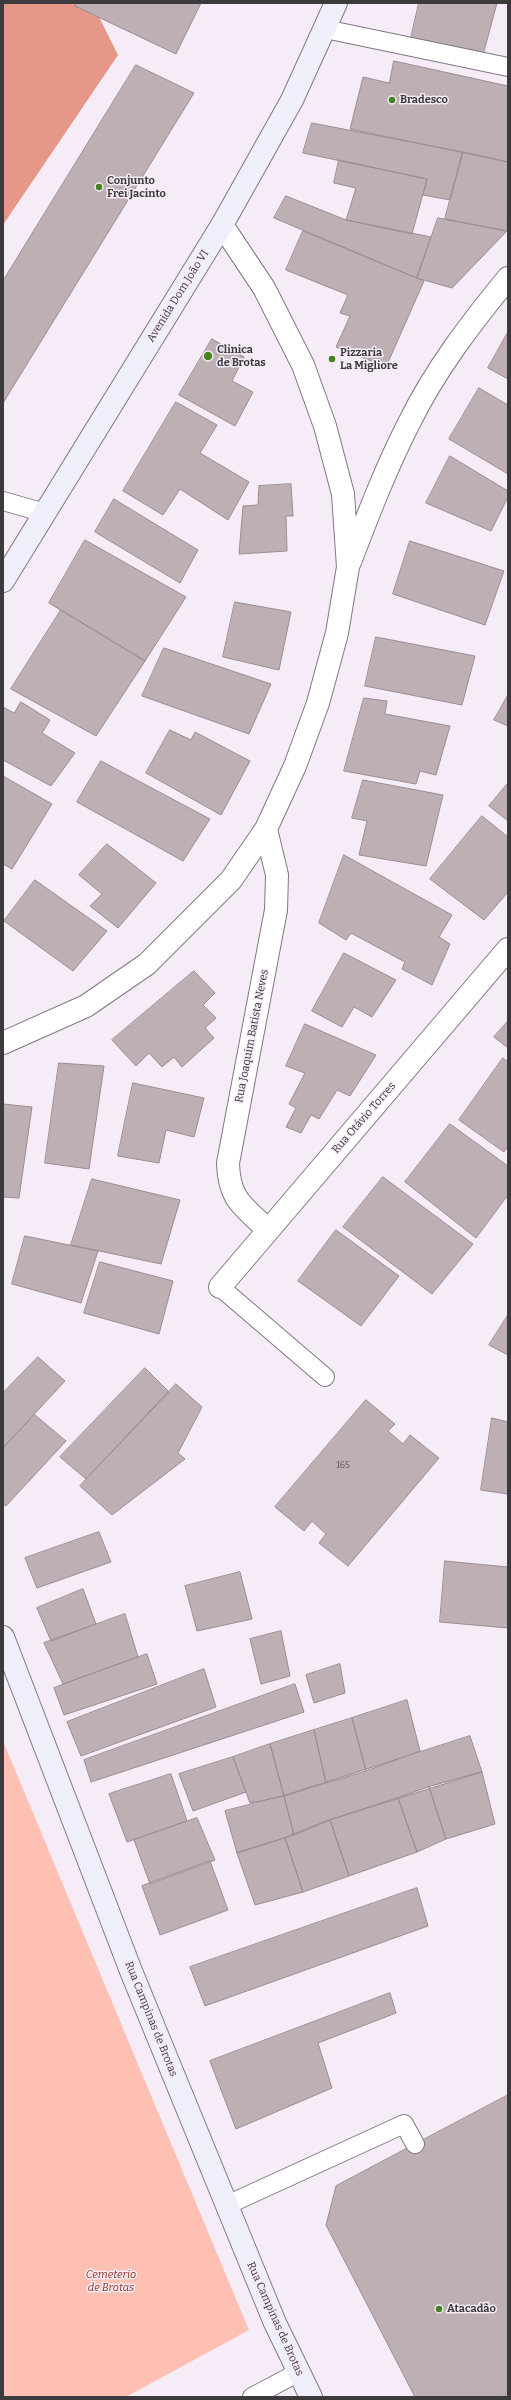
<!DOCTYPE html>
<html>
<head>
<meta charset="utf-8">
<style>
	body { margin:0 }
	#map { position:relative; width:511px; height:2400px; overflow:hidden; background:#f6ecf7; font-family:Bitter,serif }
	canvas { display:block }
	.frame { position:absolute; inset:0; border:4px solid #3d3a3e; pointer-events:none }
</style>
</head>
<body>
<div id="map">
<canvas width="511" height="2400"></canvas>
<div class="frame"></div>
</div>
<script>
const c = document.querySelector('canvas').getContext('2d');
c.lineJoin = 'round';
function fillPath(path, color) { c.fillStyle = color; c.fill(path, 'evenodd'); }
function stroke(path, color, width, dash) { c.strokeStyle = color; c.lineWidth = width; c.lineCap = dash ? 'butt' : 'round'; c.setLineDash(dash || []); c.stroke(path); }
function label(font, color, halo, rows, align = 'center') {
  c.font = font + ' Bitter,serif'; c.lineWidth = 3; c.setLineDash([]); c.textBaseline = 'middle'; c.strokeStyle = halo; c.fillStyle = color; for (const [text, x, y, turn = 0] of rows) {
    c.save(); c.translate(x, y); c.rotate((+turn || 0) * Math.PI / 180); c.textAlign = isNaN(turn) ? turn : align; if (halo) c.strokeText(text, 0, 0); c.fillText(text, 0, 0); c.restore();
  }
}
fillPath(new Path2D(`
	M3 1741 249 2330 126 2397H3Z`), '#fec0b3');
fillPath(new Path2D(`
	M3 3H92L118 55 3 225Z`), '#e69787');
const building = new Path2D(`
	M77 3H201L176 54 75 6Z
	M419 3H497L483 55 411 38Z
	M394 61 508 86V162L350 129 363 77 389 83Z
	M136 65 194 93 3 403V281Z
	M312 123 463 152 450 200 423 195 427 179 303 153Z
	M463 152 508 162 507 231 445 219Z
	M339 160 427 179 412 234 346 220 356 188 334 183Z
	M286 196 346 220 431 237 417 278 274 218Z
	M438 218 507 231 452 288 417 278Z
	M303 231 424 281 386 367 336 347 350 316 340 313 348 295 286 270Z
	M508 332V379L488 368Z
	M212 339 244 357 232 381 253 392 235 426 179 395Z
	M479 388 508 405V474L449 439Z
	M176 402 217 425 200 453 249 482 228 520 180 489 163 515 123 491Z
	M450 456 508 491V497L491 531 426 503Z
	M291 484 293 516H286L287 551 239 554 243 506 258 505 259 486Z
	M114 499 198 550 180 583 95 532Z
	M85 540 186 597 145 661 49 603Z
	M410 541 504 571 485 625 393 594Z
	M235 602 291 612 279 670 223 657Z
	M61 610 145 661 96 736 11 689Z
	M376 637 475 656 462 705 365 686Z
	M164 648 271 684 249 734 142 696Z
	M508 695V726L494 720Z
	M364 698 387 701 385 714 450 726 436 775 420 771 416 784 344 771Z
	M21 702 50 720 42 733 75 753 51 786 3 760V707L14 713Z
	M170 730 191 740 195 732 250 761 221 815 146 773Z
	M101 761 210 819 183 861 77 802Z
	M3 776 52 804 12 869 3 864Z
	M363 780 443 795 426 866 359 855 367 821 352 818Z
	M508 783V821L489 806Z
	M482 816 508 837V892L484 920 430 879Z
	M107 844 156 883 118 928 90 906 102 894 79 875Z
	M344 855 452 915 439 937 450 944 432 985 402 969 405 962 351 933 346 940 319 923Z
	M35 880 107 931 73 971 4 921Z
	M344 953 396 980 372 1017 354 1007 342 1027 312 1011Z
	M194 971 215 993 203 1005 216 1018 205 1028 214 1038 182 1067 174 1057 162 1067 149 1053 136 1066 112 1040Z
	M508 1021V1048L494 1037Z
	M305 1024 376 1055 350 1096 337 1090 319 1119 311 1115 301 1133 286 1127 296 1108 289 1104 305 1073 286 1066Z
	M503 1058 508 1062V1146L504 1152 459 1120Z
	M59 1063 104 1066 89 1169 45 1163Z
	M133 1083 204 1098 194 1137 166 1130 159 1163 118 1156Z
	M3 1104 32 1107 19 1198 3 1197Z
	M450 1124 508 1166V1195L476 1238 405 1182Z
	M383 1177 473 1244 432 1294 343 1227Z
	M92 1179 180 1200 161 1264 71 1245Z
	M336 1230 399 1276 361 1326 298 1281Z
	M25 1236 98 1251 81 1303 12 1284Z
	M100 1262 173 1281 159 1334 84 1313Z
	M508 1315V1355L489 1345Z
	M38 1357 65 1381 3 1448V1393Z
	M145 1368 169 1392 86 1479 60 1457Z
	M176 1384 202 1407 178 1453 185 1459 112 1515 80 1486Z
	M366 1400 395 1424 388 1431 403 1444 410 1435 439 1458 348 1566 319 1543 326 1534 312 1521 304 1531 275 1507Z
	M35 1415 66 1441 6 1506 3 1504V1448Z
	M492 1418 508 1422V1494L481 1490Z
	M99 1532 111 1562 37 1588 25 1558Z
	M445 1561 508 1567V1628L440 1622Z
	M240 1572 252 1619 197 1631 185 1586Z
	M83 1589 96 1624 51 1641 37 1608Z
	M125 1614 138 1657 63 1684 44 1643Z
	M281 1631 290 1676 261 1684 250 1639Z
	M147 1654 157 1684 64 1715 54 1688Z
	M340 1664 345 1693 314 1703 306 1675Z
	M204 1669 216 1707 81 1756 67 1722Z
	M295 1684 304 1712 91 1782 84 1760Z
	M407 1700 420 1751 366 1771 352 1718Z
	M352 1718 366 1771 326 1783 314 1730Z
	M314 1730 326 1783 284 1796 270 1744Z
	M470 1736 482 1772 330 1820 294 1835 284 1796Z
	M270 1744 284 1796 250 1803 233 1757Z
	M233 1757 246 1792 193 1811 179 1774Z
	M482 1772 495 1824 446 1839 429 1787Z
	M171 1774 187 1821 127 1842 109 1794Z
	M429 1787 446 1839 417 1852 398 1798Z
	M284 1796 294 1835 237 1853 225 1811Z
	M398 1798 417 1852 349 1876 330 1820Z
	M197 1818 215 1860 150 1884 134 1840Z
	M330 1820 349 1876 303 1892 285 1838Z
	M285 1838 303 1892 255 1905 237 1853Z
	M210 1861 228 1910 160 1935 142 1886Z
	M417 1888 428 1926 205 2006 190 1967Z
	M390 1993 396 2013 318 2043 332 2088 236 2129 210 2061Z
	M508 2095V2394L502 2397H415L326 2225 336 2186Z`);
fillPath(building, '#bdafb3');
stroke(building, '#9a8c90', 1);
const service = new Path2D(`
	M325 29 508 67
	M3 501 45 513
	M220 1287 325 1377
	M227 2205 404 2124 415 2144
	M252 2397 299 2372`);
const minor = new Path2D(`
	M350 562C368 515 386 468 409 423 435 370 471 323 508 278
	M266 829 277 875 276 910 228 1163C229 1200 243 1206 268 1230
	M3 1043 86 1006 147 964 231 880 266 829 295 766 318 703 337 633 348 567 343 494 325 426 303 365 264 288 222 225
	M220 1287 508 949`);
const secondary = new Path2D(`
	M3 581 222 225 292 100 336 3
	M3 1637 131 1971 275 2323 311 2397`);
stroke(service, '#807881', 20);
stroke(minor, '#807881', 24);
stroke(secondary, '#807881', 24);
stroke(service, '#fff', 18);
stroke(minor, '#fff', 22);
stroke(secondary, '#efeefb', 22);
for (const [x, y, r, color] of [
	[392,100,4,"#468320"],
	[99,187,4,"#468320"],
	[208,356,5,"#468320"],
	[332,359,4,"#468320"],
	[439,2309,4,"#468320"]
]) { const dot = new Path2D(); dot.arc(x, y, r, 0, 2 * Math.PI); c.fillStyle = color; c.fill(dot); stroke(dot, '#f6ecf7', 1.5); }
label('9px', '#5d575b', null, [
	["165",343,1465]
]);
label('bold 11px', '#3d3a3e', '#f6ecf7', [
	["Bradesco",400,100],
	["Conjunto",107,181],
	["Frei Jacinto",107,194],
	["Clinica",217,350],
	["de Brotas",217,363],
	["Pizzaria",340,353],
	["La Migliore",340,366],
	["Atacadão",447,2309]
], 'left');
label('11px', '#3d3a3e', '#f6ecf7', [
	["Avenida Dom João VI",178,296,-58],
	["Rua Joaquim Batista Neves",252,1036,-79],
	["Rua Otávio Torres",364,1118,-49],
	["Rua Campinas de Brotas",151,2019,68],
	["Rua Campinas de Brotas",275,2319,66]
]);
label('italic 11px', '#8e3121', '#f6ecf7', [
	["Cemeterio",111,2275],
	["de Brotas",111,2288]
]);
</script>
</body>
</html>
